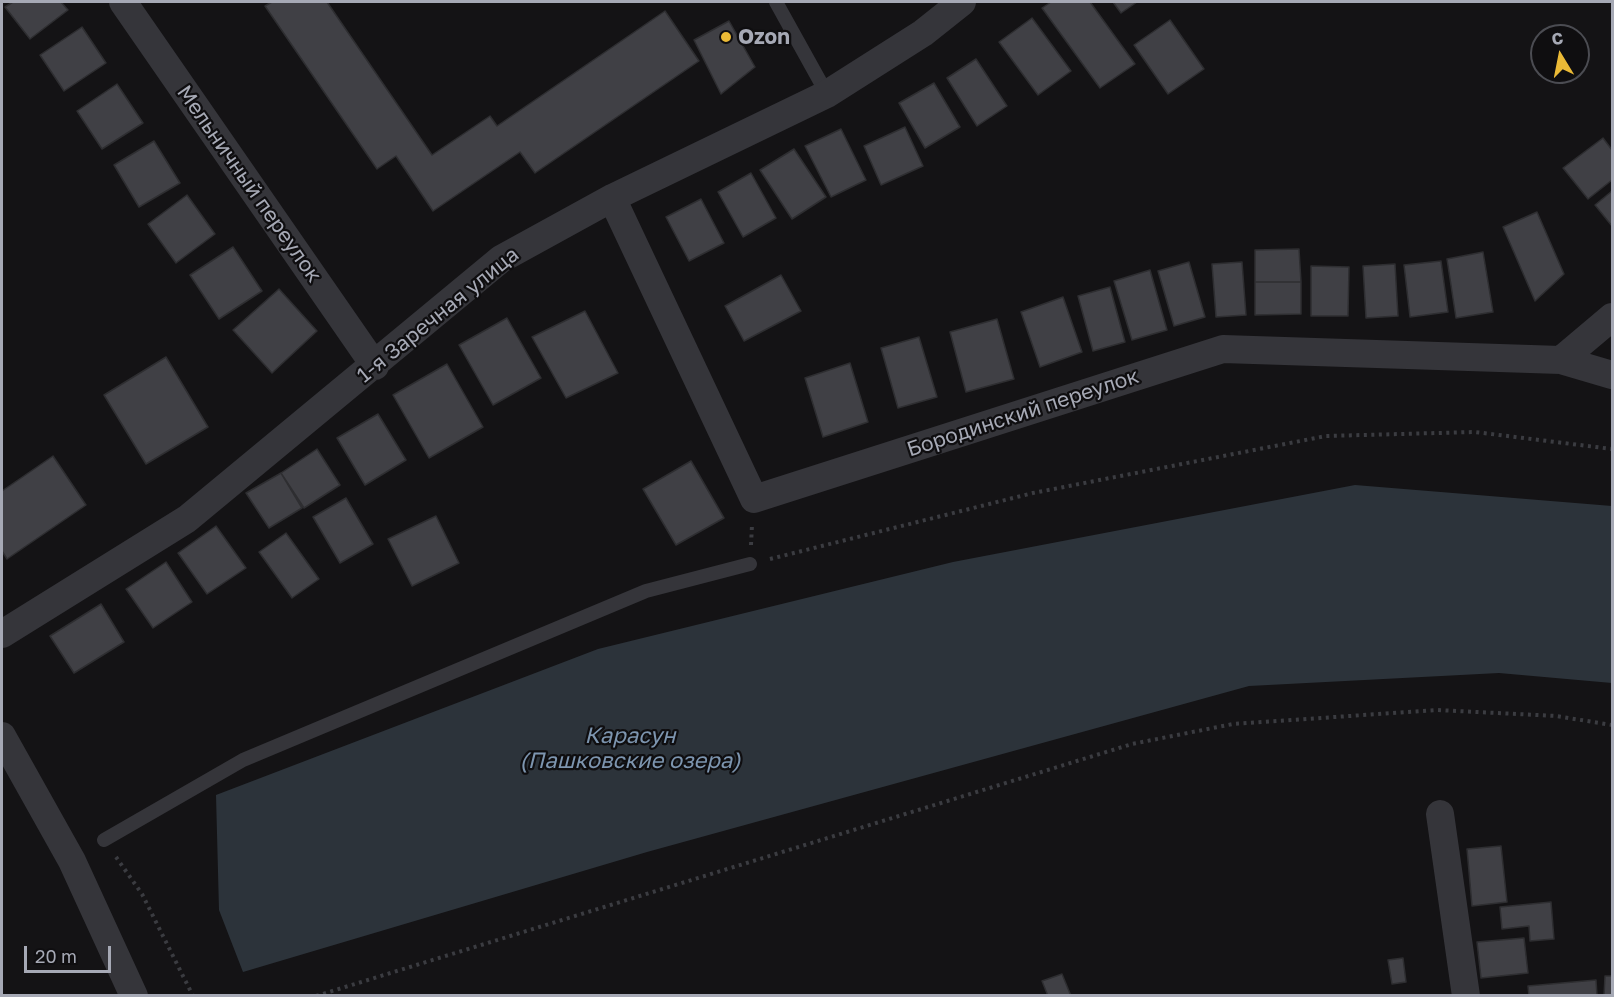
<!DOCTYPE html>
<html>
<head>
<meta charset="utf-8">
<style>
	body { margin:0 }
	#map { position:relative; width:1614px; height:997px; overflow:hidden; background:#141315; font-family:"Golos Text",sans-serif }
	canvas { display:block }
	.frame { position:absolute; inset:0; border:3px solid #a6a9b5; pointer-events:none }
	.north { position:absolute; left:1530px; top:24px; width:60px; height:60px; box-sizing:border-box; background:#0f0e10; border:2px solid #4b4c52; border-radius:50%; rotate:350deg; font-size:16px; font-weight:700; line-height:24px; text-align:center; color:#a6a9b5 }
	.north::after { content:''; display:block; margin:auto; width:21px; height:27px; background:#ebba36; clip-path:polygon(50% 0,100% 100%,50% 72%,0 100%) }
	.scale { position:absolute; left:24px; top:946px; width:87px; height:27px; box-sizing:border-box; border:3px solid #a6a9b5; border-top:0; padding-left:8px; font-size:18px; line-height:21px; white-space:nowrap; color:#a6a9b5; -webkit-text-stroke:4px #0f0e10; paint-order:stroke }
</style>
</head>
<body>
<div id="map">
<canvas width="1614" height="997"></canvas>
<div class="frame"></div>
<div class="north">С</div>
<div class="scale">20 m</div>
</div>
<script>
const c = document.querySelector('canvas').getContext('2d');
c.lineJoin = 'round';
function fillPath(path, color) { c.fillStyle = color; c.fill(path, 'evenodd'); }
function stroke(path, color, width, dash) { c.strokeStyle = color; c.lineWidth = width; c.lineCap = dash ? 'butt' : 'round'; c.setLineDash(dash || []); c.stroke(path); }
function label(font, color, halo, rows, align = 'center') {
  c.font = font + ' "Golos Text",sans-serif'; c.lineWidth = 4.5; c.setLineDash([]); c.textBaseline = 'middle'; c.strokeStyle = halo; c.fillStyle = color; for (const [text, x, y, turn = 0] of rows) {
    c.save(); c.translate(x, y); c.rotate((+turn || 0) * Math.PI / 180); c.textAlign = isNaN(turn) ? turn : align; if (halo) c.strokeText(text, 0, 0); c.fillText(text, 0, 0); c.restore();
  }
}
fillPath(new Path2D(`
	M1355 485 1612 506V683L1499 673 1249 686 647 852 243 972 219 910 216 795 598 649 953 562Z`), '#2c333a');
const building = new Path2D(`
	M13 2H61L68 10 30 39 5 7Z
	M272 2H327L432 155 490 116 497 126 665 11 699 61 535 173 520 152 433 211 396 156 377 169 265 6Z
	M1051 2H1090L1135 64 1100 88 1042 8Z
	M1113 2H1137L1121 13Z
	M1032 18 1071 71 1038 95 999 42Z
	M1170 20 1204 69 1168 94 1134 45Z
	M729 21 755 67 721 94 694 40Z
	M82 27 106 63 64 91 40 55Z
	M976 59 1007 106 977 126 947 78Z
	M934 83 960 127 925 148 899 103Z
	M117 84 143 123 102 149 77 111Z
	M905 127 923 166 881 185 864 146Z
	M841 129 866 180 831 197 805 146Z
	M1603 138 1612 150V180L1588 199 1563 168Z
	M154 141 180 183 139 207 114 165Z
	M794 149 826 197 792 219 760 170Z
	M751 173 776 218 743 237 718 192Z
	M1612 191V226L1595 205Z
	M187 195 215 234 176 263 148 224Z
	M701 199 724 243 689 261 666 217Z
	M1537 212 1564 274 1535 301 1503 227Z
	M233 247 262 291 219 319 190 275Z
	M1299 249 1301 282H1255V250Z
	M1483 252 1493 312 1456 318 1447 259Z
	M1441 261 1448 312 1410 317 1404 265Z
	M1189 262 1205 317 1174 326 1158 271Z
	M1242 262 1246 315 1216 317 1212 264Z
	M1395 264 1398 316 1366 318 1363 266Z
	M1311 266 1349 267 1348 316H1311Z
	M1150 270 1167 330 1132 340 1114 281Z
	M781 275 801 311 744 341 725 306Z
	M1255 282H1301V314L1255 315Z
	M1110 287 1125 342 1093 351 1078 296Z
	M279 289 317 331 272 373 233 330Z
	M1063 297 1082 352 1040 367 1021 312Z
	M585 311 618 373 566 398 532 337Z
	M507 318 541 378 493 405 459 345Z
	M997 319 1014 379 966 392 950 332Z
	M919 337 937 397 898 408 881 348Z
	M166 357 208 427 146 464 104 395Z
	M850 363 868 422 823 437 805 378Z
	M447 364 483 427 429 458 393 395Z
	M378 414 406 460 365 485 337 438Z
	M317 449 340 485 304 508 281 473Z
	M53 456 86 505 7 559 2 551V491Z
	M691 461 724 518 676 545 643 489Z
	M281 473 302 508 269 528 246 493Z
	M346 498 373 544 340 563 313 517Z
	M436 516 459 563 412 586 388 539Z
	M216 526 246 568 207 594 178 553Z
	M286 533 319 579 292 598 259 552Z
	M166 562 192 602 153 628 126 589Z
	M101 604 124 642 74 673 50 636Z
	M1501 846 1507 902 1472 906 1467 849Z
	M1551 902 1554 939 1530 941 1529 926 1502 929 1500 907Z
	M1524 938 1528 973 1481 978 1477 942Z
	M1403 958 1406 982 1392 984 1388 960Z
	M1062 974 1071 996H1048L1042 981Z
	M1605 976H1612V996H1604Z
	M1596 980 1597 996H1529L1528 986Z`);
fillPath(building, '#404045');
stroke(building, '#2e2e31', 1.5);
stroke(new Path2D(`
	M751 545 752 525
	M770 559 1033 493 1326 436 1475 432 1612 449
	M116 857 142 894 193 996
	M316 996 1132 744 1233 724 1437 710 1556 716 1612 725`), '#3b3c41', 4, [3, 4.5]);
stroke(new Path2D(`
	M776 2 827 94
	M104 840 243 760 646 591 750 564`), '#35353a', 14);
stroke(new Path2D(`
	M123 2 375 366
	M612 198 754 499 1223 349 1561 360 1612 317
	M1561 360 1612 375
	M2 634 187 519 501 259 612 198 827 94 923 33 962 2
	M2 736 72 861 134 996
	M1440 814 1466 996`), '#35353a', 28);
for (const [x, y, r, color] of [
	[726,37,6,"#ebba36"]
]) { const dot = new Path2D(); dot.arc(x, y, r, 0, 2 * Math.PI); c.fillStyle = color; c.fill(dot); stroke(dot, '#0f0e10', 2); }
label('bold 21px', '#a6a9b5', '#0f0e10', [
	["Ozon",738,37]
], 'left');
label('21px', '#a6a9b5', '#0f0e10', [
	["Мельничный переулок",249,184,55],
	["1-я Заречная улица",438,315,-39],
	["Бородинский переулок",1023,413,-18]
]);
label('italic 22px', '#7d95af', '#0f0e10', [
	["Карасун",630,736],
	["(Пашковские озера)",630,761]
]);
</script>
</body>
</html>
